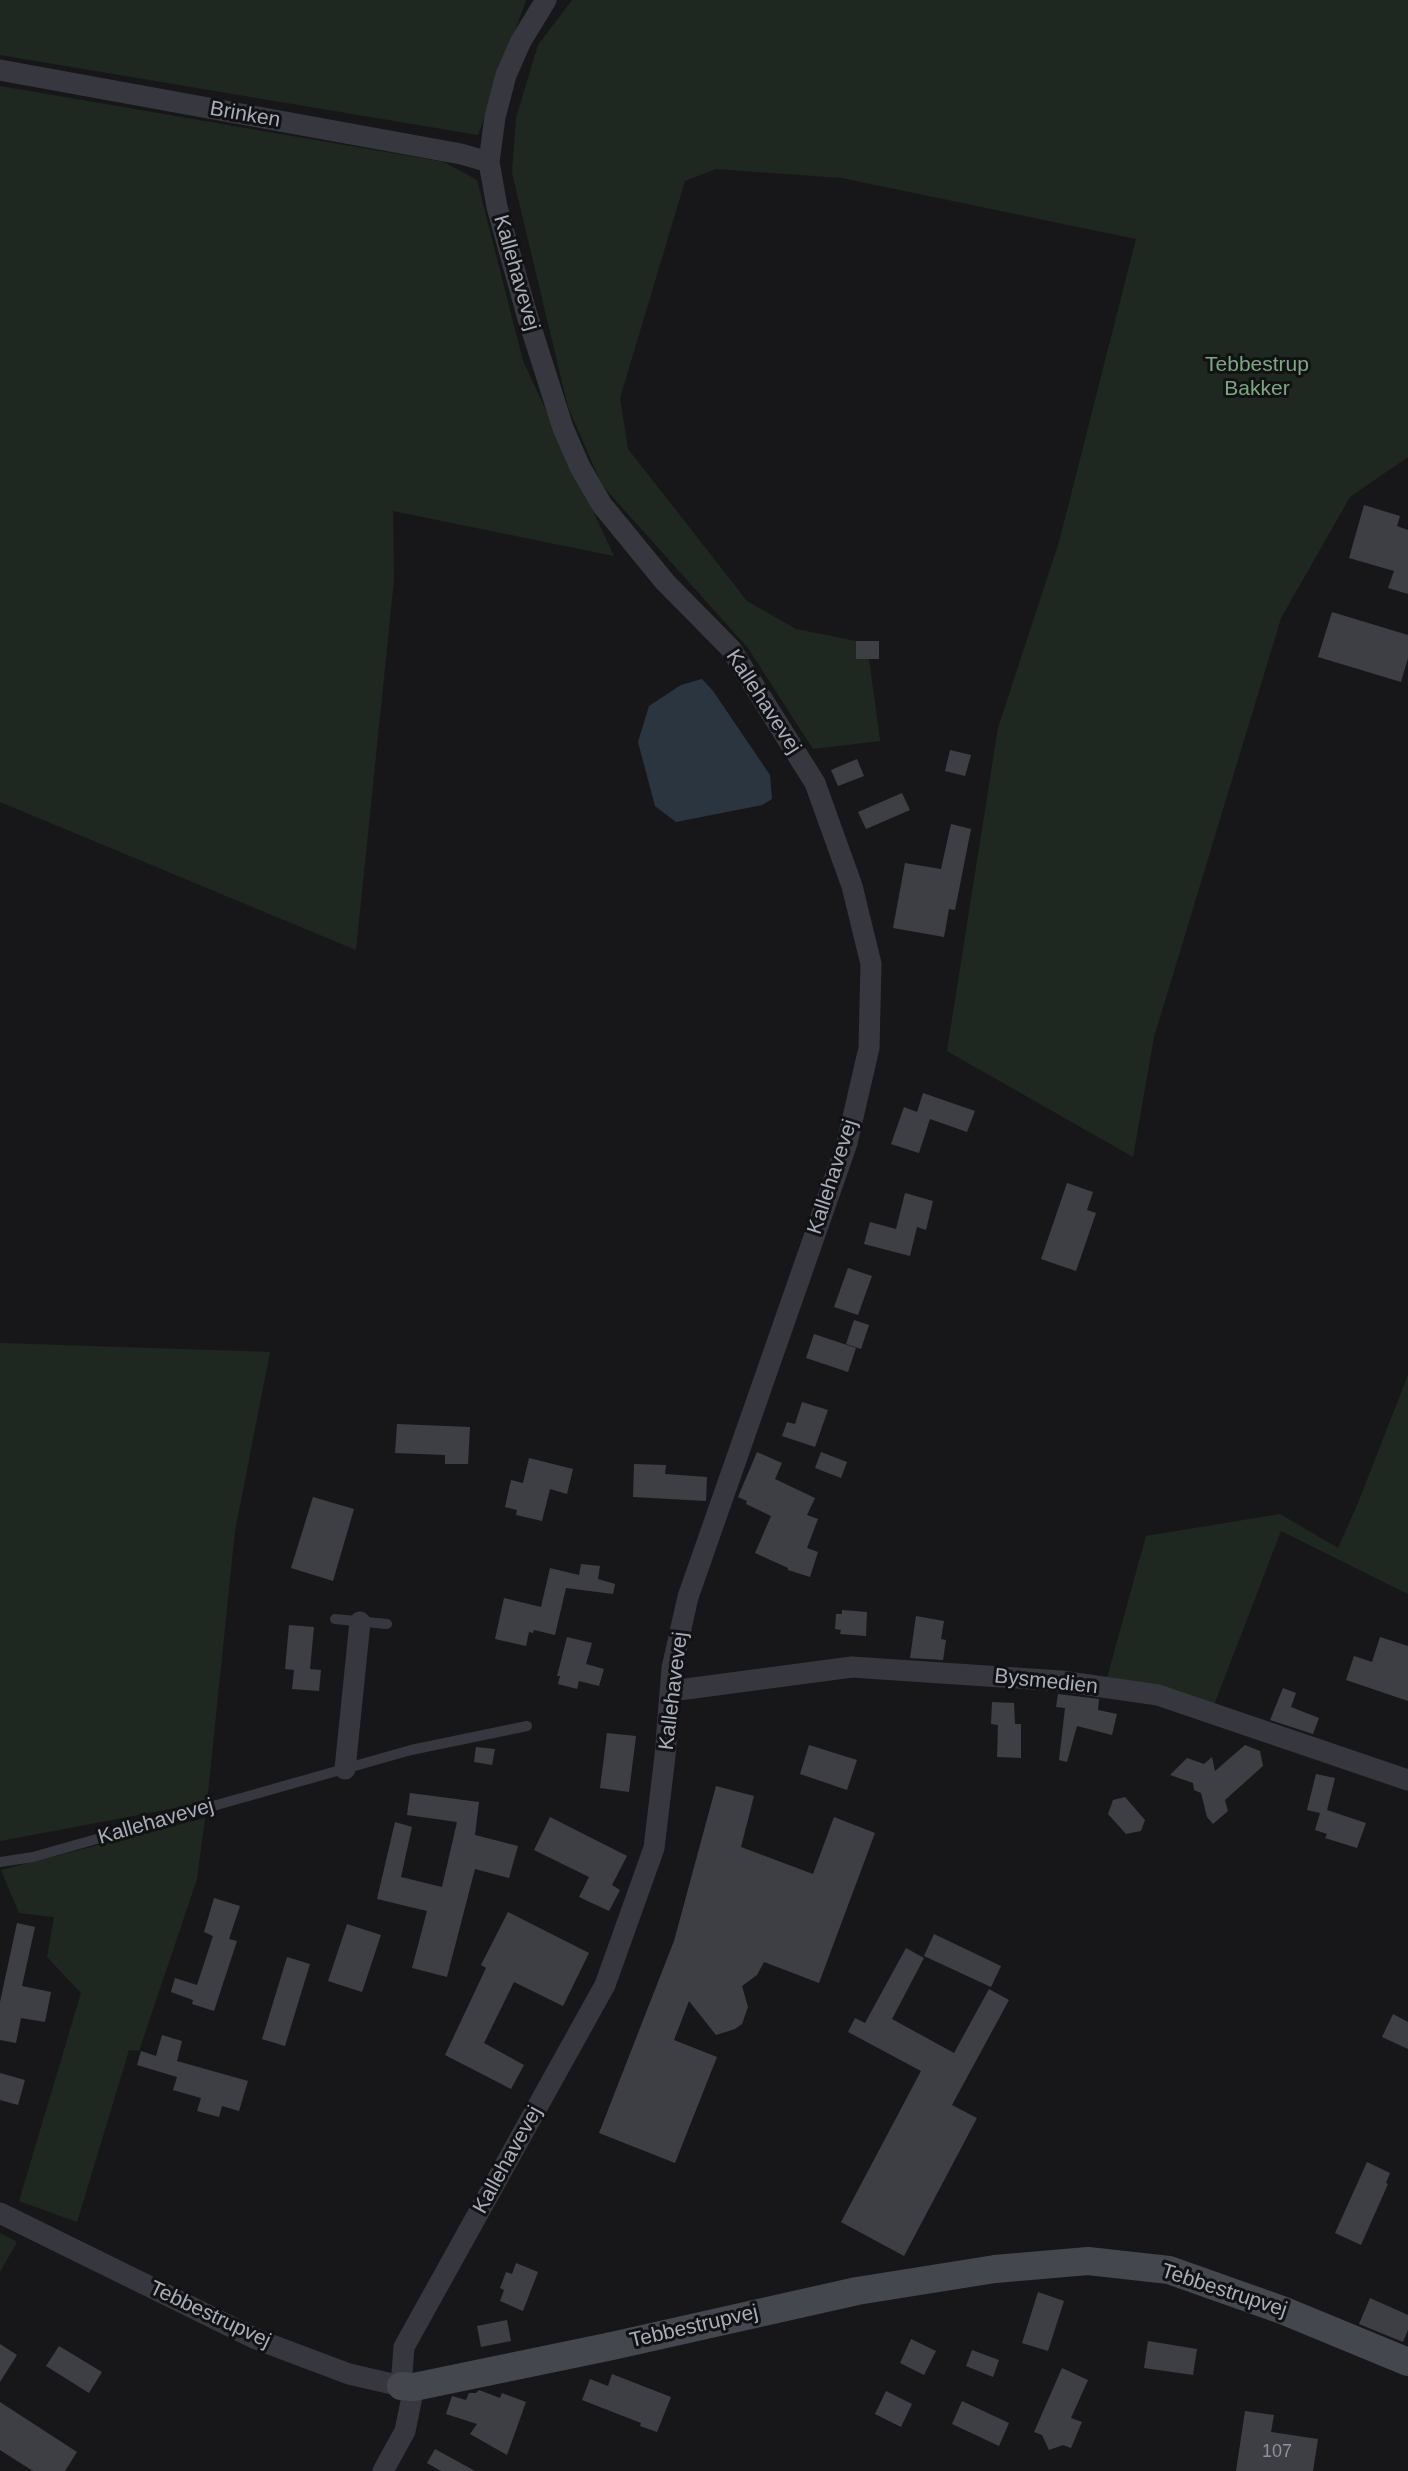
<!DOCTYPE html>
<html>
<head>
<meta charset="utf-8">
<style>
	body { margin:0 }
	canvas { display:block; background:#171719 }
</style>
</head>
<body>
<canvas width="1408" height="2471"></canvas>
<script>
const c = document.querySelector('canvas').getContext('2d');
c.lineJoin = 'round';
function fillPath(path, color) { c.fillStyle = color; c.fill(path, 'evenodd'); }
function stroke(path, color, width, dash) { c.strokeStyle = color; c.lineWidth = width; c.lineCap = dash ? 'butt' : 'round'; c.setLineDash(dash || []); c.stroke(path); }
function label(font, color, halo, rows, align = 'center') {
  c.font = font + ' Arial,sans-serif'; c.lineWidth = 6; c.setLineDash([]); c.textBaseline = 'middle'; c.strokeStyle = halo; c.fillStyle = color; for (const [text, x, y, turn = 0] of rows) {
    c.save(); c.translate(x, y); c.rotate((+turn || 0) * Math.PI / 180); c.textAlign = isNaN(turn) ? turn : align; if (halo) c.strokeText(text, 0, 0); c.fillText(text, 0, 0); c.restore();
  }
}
fillPath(new Path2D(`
	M0 0H526L478 135 0 55Z
	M572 0H1408V457L1350 497 1281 618 1154 1037 1133 1157 947 1051 998 728 1059 542 1136 239 842 178 716 169 685 181 620 398 628 449 747 601 796 629 856 641V659H869L880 741 813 749 748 648 602 485 568 407 512 173 516 118 538 45Z
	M0 86 444 162 477 180 523 361 614 556 393 511 394 580 356 950 0 802Z
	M0 1343 270 1352 235 1531 207 1802 0 1841Z
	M1408 1375V1594L1281 1531 1214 1705 1107 1678 1146 1536 1280 1514 1338 1548 1358 1503Z
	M205 1818 197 1879 139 2051 129 2050 77 2222 19 2201 81 1993 47 1957 54 1917 19 1913 1 1870Z
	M0 2233 17 2242 0 2272Z`), '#1e2820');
fillPath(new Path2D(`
	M702 679 713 691 770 775 772 799 762 805 676 822 655 806 638 742 649 706 681 685Z`), '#2b353f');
fillPath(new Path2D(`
	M1364 505 1400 516 1397 526 1408 530V594L1388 588 1394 571 1349 558Z
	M1332 612 1408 635V658L1401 682 1318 657Z
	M856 641H879V659H856Z
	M950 750 971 755 965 776 945 771Z
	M857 759 864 776 838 786 831 770Z
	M902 793 910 810 866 829 858 812Z
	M951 824 971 829 955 910 949 909 944 937 893 928 905 863 941 869Z
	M923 1093 975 1111 967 1132 930 1119 919 1153 891 1144 904 1107 917 1112Z
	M1067 1183 1093 1192 1087 1210 1096 1213 1076 1271 1041 1259Z
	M905 1193 933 1201 926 1230 917 1227 910 1256 864 1244 870 1222 896 1229Z
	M848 1268 872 1276 858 1315 834 1307Z
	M854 1320 869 1325 861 1349 846 1344Z
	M814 1334 856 1348 848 1372 806 1358Z
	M802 1402 828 1410 815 1447 782 1436 787 1422 795 1424Z
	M397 1424 470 1427 468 1464H445V1455L395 1453Z
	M757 1452 782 1463 775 1479 815 1498 807 1515 818 1519 807 1548 818 1552 810 1577 788 1570V1568L755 1553 771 1516 746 1504 747 1501 738 1497Z
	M821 1452 847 1462 841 1478 815 1468Z
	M529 1458 573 1469 567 1494 550 1489 542 1521 516 1515 517 1510 505 1507 511 1480 523 1483Z
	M634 1464 666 1465 665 1474 707 1477 706 1501 633 1497Z
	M313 1497 354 1509 333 1581 291 1568Z
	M581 1564 600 1566 598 1579 615 1584 613 1594 566 1588 555 1635 534 1630 533 1633 529 1632 526 1646 495 1639 504 1598 541 1607 550 1568 579 1575Z
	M842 1610 867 1612 866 1636 840 1634 841 1630 835 1629 836 1614H842Z
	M916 1616 944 1621 941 1639 946 1640 943 1660 910 1658Z
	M289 1625 314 1627 310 1669 321 1670 319 1691 292 1689 294 1670 285 1669Z
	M567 1637 592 1643 586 1664 604 1669 599 1686 579 1681 577 1689 558 1684 560 1676H557Z
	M1380 1637 1408 1646V1701L1346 1680 1354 1656 1372 1662Z
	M1283 1688 1296 1693 1291 1707 1319 1718 1313 1734 1270 1720Z
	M1058 1694 1099 1699 1098 1710 1117 1714 1112 1735 1077 1726 1067 1762 1059 1760 1065 1708 1056 1707Z
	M992 1702 1014 1703 1015 1724H1021V1758L997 1757 998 1725 991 1724Z
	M607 1733 636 1736 629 1792 600 1788Z
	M809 1745 857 1760 847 1790 800 1774Z
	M1245 1745 1260 1751 1263 1766 1225 1800 1228 1811 1213 1824 1207 1817 1201 1793 1194 1790 1193 1783 1170 1775 1187 1758 1204 1764 1212 1757 1215 1771Z
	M476 1747 495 1749 492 1765 474 1762Z
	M1316 1774 1335 1778 1327 1810 1366 1823 1357 1848 1325 1838 1327 1834 1315 1830 1320 1813 1307 1810Z
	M716 1786 754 1796 741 1847 813 1874 834 1817 875 1833 819 1983 764 1962 757 1975 742 1986 748 2007 742 2024 735 2029 716 2035 689 2001 674 2040 717 2057 675 2163 599 2133 674 1941Z
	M410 1793 479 1802 475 1835 518 1846 509 1878 475 1869 447 1977 412 1968 427 1911 377 1899 395 1822 412 1827 401 1877 442 1887 457 1822 407 1815Z
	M1125 1797 1145 1820 1141 1831 1126 1834 1108 1814 1113 1800Z
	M550 1817 627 1856 612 1885 620 1890 609 1911 579 1897 589 1877 534 1850Z
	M214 1898 240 1906 229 1939 237 1941 214 2011 192 2004 193 2000 171 1992 175 1978 197 1985 213 1936 204 1932Z
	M508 1912 589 1953 563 2006 514 1982 484 2043 524 2065 511 2089 445 2055 486 1968 481 1965Z
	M17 1923 35 1927 22 1986 51 1992 45 2022 21 2018 16 2043 0 2040V2002Z
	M347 1924 381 1935 362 1992 328 1981Z
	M934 1934 1001 1966 991 1987 924 1956Z
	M906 1948 924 1958 892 2019 954 2053 989 1989 1009 2000 952 2105 977 2118 904 2256 841 2222 921 2071 848 2032 855 2018 865 2023Z
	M287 1957 310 1964 285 2046 262 2039Z
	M1393 2014 1408 2022V2049L1382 2037Z
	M162 2035 182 2041 177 2061 248 2081 239 2111 222 2106 219 2117 197 2111 201 2098 173 2090 177 2077 137 2065 141 2051 156 2056Z
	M0 2073 25 2080 18 2105 0 2100Z
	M1367 2162 1390 2173 1386 2183 1388 2184 1361 2245 1335 2233Z
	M516 2263 538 2272 523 2311 500 2301 504 2290 500 2288 506 2272 512 2274Z
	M1038 2292 1064 2301 1048 2351 1022 2343Z
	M1370 2298 1408 2315V2330L1403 2342 1359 2324Z
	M507 2320 511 2341 481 2347 477 2326Z
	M911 2339 936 2351 924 2375 900 2363Z
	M1148 2341 1197 2349 1193 2375 1144 2368Z
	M0 2344 17 2355 0 2382Z
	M59 2346 102 2372 89 2393 46 2366Z
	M972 2350 999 2360 993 2377 966 2366Z
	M1062 2368 1088 2380 1071 2418 1082 2422 1071 2448 1063 2445 1049 2450 1042 2435 1034 2432Z
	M612 2374 671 2397 657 2432 640 2426 641 2423 582 2400 590 2379 608 2386Z
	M479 2390 500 2398 502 2393 526 2402 507 2455 470 2434 477 2424 446 2414 452 2396 466 2400 469 2393H476Z
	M886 2391 912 2404 901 2427 875 2414Z
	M962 2401 1009 2423 999 2446 952 2424Z
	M0 2402 77 2452 65 2471H33L0 2450Z
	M1245 2411 1274 2415 1271 2432 1318 2439 1313 2471H1236Z
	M435 2449 475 2471H441L427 2463Z`), '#3e3f44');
stroke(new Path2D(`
	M335 1619 387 1624
	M0 1862 33 1857 411 1750 527 1726`), '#37383f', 10);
stroke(new Path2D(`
	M0 70 461 154 489 162
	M671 1691 852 1667 1061 1681 1158 1695 1408 1780
	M345 1769 360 1622
	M0 2213 256 2339 349 2374 401 2386 404 2347 605 1985 654 1848 665 1756 672 1668 688 1597 847 1143 869 1048 871 964 852 886 815 783 731 649 665 582 602 505 580 467 563 428 527 315 497 207 489 162 495 117 506 75 521 41 546 0
	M383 2471 405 2431 414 2387`), '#37383f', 21);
stroke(new Path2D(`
	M401 2386 414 2387 612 2346 857 2291 995 2269 1088 2261 1169 2270 1282 2310 1408 2362`), '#45474f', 28);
label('18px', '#8e929c', null, [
	["107",1277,2452]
]);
label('21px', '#a8adba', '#121214', [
	["Brinken",245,115,10],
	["Kallehavevej",516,273,74],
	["Kallehavevej",763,702,57],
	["Kallehavevej",833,1177,-72],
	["Bysmedien",1046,1682,6],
	["Kallehavevej",674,1691,-83],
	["Kallehavevej",156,1822,-16],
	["Kallehavevej",508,2160,-61],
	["Tebbestrupvej",1224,2291,18],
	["Tebbestrupvej",210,2315,25],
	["Tebbestrupvej",694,2327,-13]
]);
label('21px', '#7da781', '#121214', [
	["Tebbestrup",1257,365],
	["Bakker",1257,389]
]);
</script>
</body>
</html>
